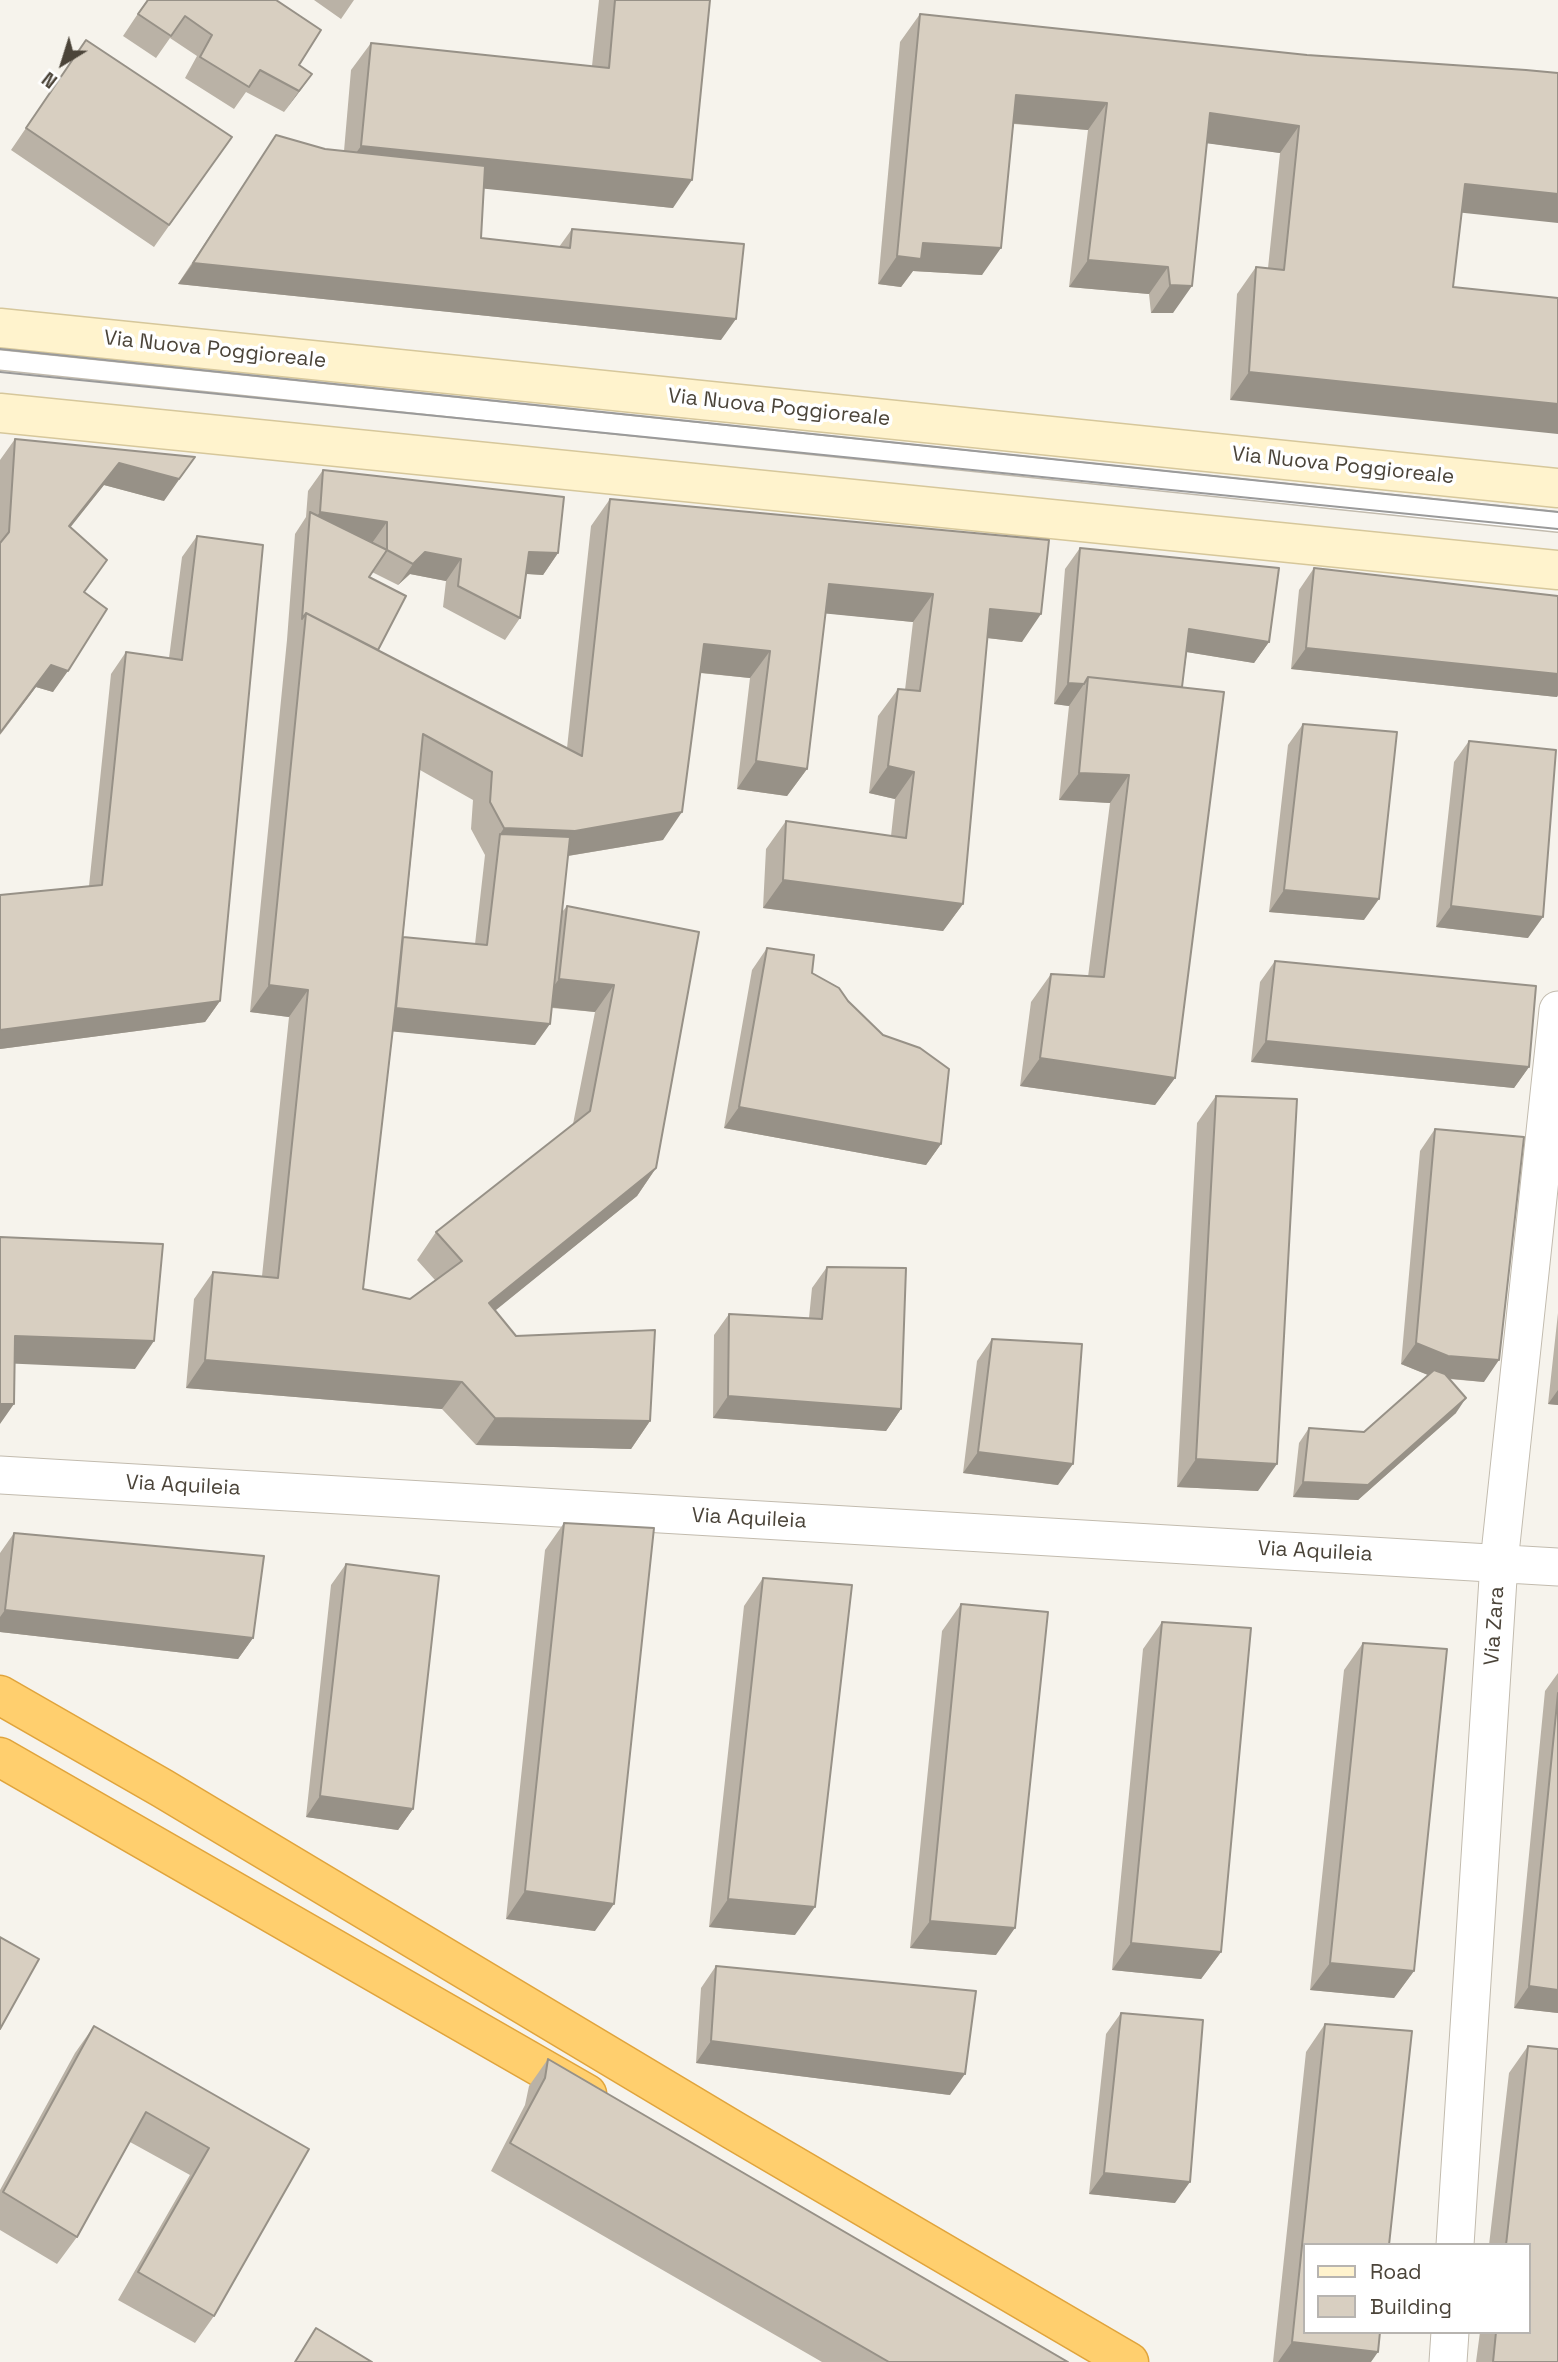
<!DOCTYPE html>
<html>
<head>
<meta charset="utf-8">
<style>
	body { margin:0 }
	#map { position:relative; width:1558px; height:2362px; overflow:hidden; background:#f6f3ec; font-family:"Space Grotesk",sans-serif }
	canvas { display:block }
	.legend { position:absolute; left:1303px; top:2243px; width:228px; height:91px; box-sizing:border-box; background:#fff; border:2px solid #b7b4b0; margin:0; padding:9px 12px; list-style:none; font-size:21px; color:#4b4439 }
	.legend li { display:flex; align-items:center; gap:14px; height:35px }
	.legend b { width:35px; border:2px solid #b7b4b0 }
	.north { position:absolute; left:28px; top:28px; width:70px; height:70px; -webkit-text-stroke:5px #fff; paint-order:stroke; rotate:218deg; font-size:19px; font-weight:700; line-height:28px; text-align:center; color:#4b4439 }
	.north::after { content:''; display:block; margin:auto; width:24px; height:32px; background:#4b4439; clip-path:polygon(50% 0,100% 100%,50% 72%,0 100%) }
</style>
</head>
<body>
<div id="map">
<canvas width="1558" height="2362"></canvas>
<ul class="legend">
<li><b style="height:9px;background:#fff3cd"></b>Road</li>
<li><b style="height:19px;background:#d8cfc1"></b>Building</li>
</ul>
<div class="north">N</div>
</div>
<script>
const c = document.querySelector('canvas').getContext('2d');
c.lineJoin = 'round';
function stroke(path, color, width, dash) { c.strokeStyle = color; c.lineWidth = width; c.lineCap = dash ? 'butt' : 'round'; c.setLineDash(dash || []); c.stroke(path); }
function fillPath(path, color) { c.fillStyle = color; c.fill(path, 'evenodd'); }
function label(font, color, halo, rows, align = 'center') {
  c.font = font + ' "Space Grotesk",sans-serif'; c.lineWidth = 7; c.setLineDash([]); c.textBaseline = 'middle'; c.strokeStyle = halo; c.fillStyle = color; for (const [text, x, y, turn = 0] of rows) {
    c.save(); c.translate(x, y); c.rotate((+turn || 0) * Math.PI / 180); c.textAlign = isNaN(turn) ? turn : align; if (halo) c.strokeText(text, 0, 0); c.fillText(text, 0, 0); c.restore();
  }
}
const lane = new Path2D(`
	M0 360 1558 522`);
const street = new Path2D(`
	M0 1475 1558 1567
	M1455 2245 1499 1563 1558 1010
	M1448 2362 1450 2332`);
const secondary = new Path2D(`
	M0 328 1558 488
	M0 413 1558 570`);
const highway = new Path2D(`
	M0 1695 162 1788 733 2130 1129 2362
	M0 1757 587 2094`);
stroke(lane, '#c2bbae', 22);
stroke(street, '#c2bbae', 39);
stroke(secondary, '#d6c79b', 41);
stroke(highway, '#e0a43c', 41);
stroke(lane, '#fff', 19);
stroke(street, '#fff', 37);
stroke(secondary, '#fff3cd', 38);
stroke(highway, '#ffcf6e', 38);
stroke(new Path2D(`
	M0 349 1558 512
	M0 372 1558 529`), '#9a9a9a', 2);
fillPath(new Path2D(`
	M147 0H276L299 65 312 74 284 112 246 92 234 109 185 78 197 56 170 38 156 58 123 36Z
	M314 0H354L341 19Z
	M599 0H710L673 208 484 188 481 238 559 247 572 229 721 340 178 284 276 135 325 149 344 151 351 70 371 43 592 66Z
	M920 14 1307 55 1462 213 1230 400 1237 294 1256 267 1268 268 1280 153 1207 143 1173 313H1151L1149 294 1069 287 1088 130 1014 124 982 275 913 271 901 287 878 284 900 42Z
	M86 40 232 137 154 247 11 150Z
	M15 439 164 501 104 485 70 527 85 592 53 692 36 687 0 735V460Z
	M323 470 558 553 543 575 526 574 520 618 505 640 443 607 446 581 410 574 398 585 372 572 369 577 378 650 567 748 591 526 610 499 1049 540 1022 642 987 638 963 904 943 931 763 908 766 849 786 821 891 836 895 799 869 793 878 716 898 689 905 690 913 622 825 613 807 769 787 796 737 789 750 678 700 673 663 840 568 856 562 912 567 906 699 932 656 1168 637 1196 495 1310 516 1336 650 1421 631 1449 476 1445 442 1409 186 1388 194 1299 213 1272 262 1276 289 1017 250 1012 287 640 295 534 306 517 308 491ZM420 770 473 800 471 829 485 855 475 944 403 937ZM552 1008 595 1012 573 1124 436 1232 417 1260 435 1280 410 1299 363 1289 393 1031 535 1045Z
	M197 536 220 1001 205 1022 0 1049V895L89 886 111 674 126 652 169 658 182 557Z
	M1080 548 1269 642 1254 663 1187 652 1182 687 1175 1078 1155 1105 1020 1086 1031 1002 1051 974 1088 977 1110 803 1059 800 1069 706 1054 704 1065 569Z
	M1314 568 1558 596V695L1557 697 1291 669 1299 590Z
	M1303 724 1364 920 1269 912 1288 745Z
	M1469 741 1528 938 1436 927 1454 762Z
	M767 948 812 973 941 1144 926 1165 724 1128 752 970Z
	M1275 961 1529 1067 1514 1088 1251 1062 1260 982Z
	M1216 1096 1258 1491 1177 1487 1197 1123Z
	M1435 1129 1484 1382 1449 1379 1456 1413 1358 1500 1293 1497 1299 1443 1309 1428 1364 1432 1428 1375 1401 1364 1420 1151Z
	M827 1267 901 1409 886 1431 713 1418 714 1335 729 1314 809 1318 812 1288Z
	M1558 1313V1405L1548 1404Z
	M992 1339 1058 1485 963 1473 977 1361Z
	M564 1523 595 1931 506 1919 545 1550Z
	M14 1533 253 1638 238 1659 0 1632V1553Z
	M346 1564 413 1809 398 1830 306 1817 331 1585Z
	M763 1578 795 1935 709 1927 744 1606Z
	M961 1604 996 1955 910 1948 942 1631Z
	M1162 1622 1221 1952 1201 1979 1112 1970 1143 1649Z
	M1363 1643 1414 1971 1394 1998 1310 1990 1344 1670Z
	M1558 1673V2013L1514 2008 1545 1691Z
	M716 1966 950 2095 696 2063 701 1988Z
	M1121 2013 1175 2203 1089 2194 1106 2034Z
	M1325 2024 1371 2362H1273L1306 2052Z
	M94 2026 309 2149 214 2316 195 2343 118 2300 190 2175 130 2142 77 2237 57 2264 0 2230V2190L75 2053Z
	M1528 2046 1558 2362H1476L1480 2332H1528V2245H1489L1509 2073Z
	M548 2059 1068 2362H822L491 2171 525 2105 529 2086Z`), '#bab2a6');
fillPath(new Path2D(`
	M312 74 297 95 284 112 299 91Z
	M1016 95 1107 103 1088 130 997 122Z
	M1210 113 1299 126 1280 153 1190 141Z
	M361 146 692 180 673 208 341 174Z
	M1465 184 1558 194V223L1446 211Z
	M923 243 1001 248 982 275 913 271 901 287 878 284 897 256Z
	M1088 260 1168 267 1149 294 1069 287Z
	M193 263 736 319 721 340 178 284Z
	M1170 285 1192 286 1173 313H1151Z
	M1249 372 1558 404V434L1230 400Z
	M195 457 164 501 104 485 54 548 69 526 119 463Z
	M320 512 387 522 372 543 308 528Z
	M425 552 461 559 446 581 410 574 398 585 413 564Z
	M529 552 558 553 543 575 514 573Z
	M829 584 933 594 913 622 810 612Z
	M990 609 1041 614 1022 642 970 636Z
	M1189 629 1269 642 1254 663 1174 650Z
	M704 644 770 651 750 678 684 671Z
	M1306 648 1558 674V695L1557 697 1291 669Z
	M51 665 68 671 53 692 36 687 0 735Z
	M1068 683 1084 684 1069 706 1054 704Z
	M756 761 807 769 787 796 737 789Z
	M888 766 914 772 895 799 869 793Z
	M1079 773 1129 775 1110 803 1059 800Z
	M682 812 663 840 555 858 500 834 504 828Z
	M783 880 963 904 943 931 763 908Z
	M1284 890 1379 899 1364 920 1269 912Z
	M1451 906 1543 917 1528 938 1436 927Z
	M559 979 614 985 595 1012 539 1006Z
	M269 985 308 990 289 1017 250 1012Z
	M220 1001 205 1022 0 1049V1030Z
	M392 1008 550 1024 535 1045 377 1030Z
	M1266 1041 1529 1067 1514 1088 1251 1062Z
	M1040 1058 1175 1078 1155 1105 1020 1086Z
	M739 1107 941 1144 926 1165 724 1128Z
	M656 1168 637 1196 470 1331 489 1303Z
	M15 1336 154 1341 135 1369 0 1363Z
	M1416 1343 1499 1360 1484 1382 1433 1377 1401 1364Z
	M205 1360 462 1382 442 1409 186 1388Z
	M1558 1390V1405L1548 1404Z
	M728 1396 901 1409 886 1431 713 1418Z
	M1466 1398 1456 1413 1358 1500 1293 1497 1303 1482Z
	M0 1404H14L0 1424Z
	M495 1418 650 1421 631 1449 476 1445Z
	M978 1452 1073 1464 1058 1485 963 1473Z
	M1196 1459 1277 1464 1258 1491 1177 1487Z
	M5 1610 253 1638 238 1659 0 1632V1617Z
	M320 1796 413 1809 398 1830 306 1817Z
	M525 1891 614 1904 595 1931 506 1919Z
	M728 1899 815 1907 795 1935 709 1927Z
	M930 1921 1015 1928 996 1955 910 1948Z
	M1131 1943 1221 1952 1201 1979 1112 1970Z
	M1330 1963 1414 1971 1394 1998 1310 1990Z
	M1529 1986 1558 1990V2013L1514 2008Z
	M711 2041 965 2074 950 2095 696 2063Z
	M1104 2173 1190 2182 1175 2203 1089 2194Z
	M1292 2342 1378 2352 1371 2362H1278Z`), '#979187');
const building = new Path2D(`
	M148 0H276L321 30 299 65 312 74 299 91 260 70 249 87 200 57 212 35 185 16 171 36 138 14Z
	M615 0H710L692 180 361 146 371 43 609 68Z
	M920 14 1307 55 1526 70 1558 73V194L1465 184 1453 287 1558 298V404L1249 372 1256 267 1284 270 1299 126 1210 113 1192 286 1170 285 1168 267 1088 260 1107 103 1016 95 1001 248 923 243 921 259 897 256Z
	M86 40 232 137 169 225 26 128Z
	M276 135 325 149 485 166 481 238 570 248 572 229 744 244 736 319 193 263Z
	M15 439 195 457 179 479 119 463 69 526 107 560 84 592 107 609 68 671 51 665 0 733V543L9 532Z
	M323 470 564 497 558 553 529 552 520 618 458 586 461 559 425 552 413 564 387 550V522L320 512Z
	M610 499 1049 540 1041 614 990 609 963 904 783 880 786 821 906 838 914 772 888 766 898 689 920 691 933 594 829 584 807 769 756 761 770 651 704 644 682 812 575 831 504 828 490 802 492 772 423 734 396 1002 363 1289 410 1299 462 1261 436 1232 590 1111 614 985 559 979 567 906 699 932 656 1168 489 1303 516 1336 655 1330 650 1421 495 1418 462 1382 205 1360 213 1272 278 1278 308 990 269 985 306 613 582 756Z
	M310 512 387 550 369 577 406 596 378 650 306 613 302 619Z
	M197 536 263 545 220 1001 0 1030V895L102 885 126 652 182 660Z
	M1080 548 1279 568 1269 642 1189 629 1182 687 1088 677 1084 684 1068 683Z
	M1314 568 1558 596V674L1306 648Z
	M1088 677 1224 692 1175 1078 1040 1058 1051 974 1104 977 1129 775 1079 773Z
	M1303 724 1397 732 1379 899 1284 890Z
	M1469 741 1556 750 1543 917 1451 906Z
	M500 834 570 837 550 1024 396 1008 403 937 487 945Z
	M767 948 814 955 812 973 839 988 848 1001 883 1035 920 1048 949 1069 941 1144 739 1107Z
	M1275 961 1536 986 1529 1067 1266 1041Z
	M1216 1096 1297 1099 1277 1464 1196 1459Z
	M1435 1129 1524 1137 1499 1360 1448 1356 1416 1343Z
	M0 1237 163 1244 154 1341 15 1336 14 1404H0Z
	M827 1267 906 1268 901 1409 728 1396 729 1314 822 1319Z
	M992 1339 1082 1344 1073 1464 978 1452Z
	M1434 1370 1445 1374 1466 1398 1368 1485 1303 1482 1309 1428 1364 1432Z
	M564 1523 654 1528 614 1904 525 1891Z
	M14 1533 264 1556 253 1638 5 1610Z
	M346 1564 439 1576 413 1809 320 1796Z
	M763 1578 852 1585 815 1907 728 1899Z
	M961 1604 1048 1612 1015 1928 930 1921Z
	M1162 1622 1251 1628 1221 1952 1131 1943Z
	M1363 1643 1447 1649 1414 1971 1330 1963Z
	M1558 1693V1990L1529 1986Z
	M0 1937 39 1959 0 2029Z
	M716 1966 976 1991 965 2074 711 2041Z
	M1121 2013 1203 2020 1190 2182 1104 2173Z
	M1325 2024 1412 2031 1389 2245H1304V2332H1380L1378 2352 1292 2342Z
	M94 2026 309 2149 214 2316 138 2272 209 2148 146 2112 77 2237 3 2192Z
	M1528 2046 1558 2049V2362H1493L1496 2332H1528V2245H1506Z
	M548 2059 1068 2362H889L510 2143 545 2078Z
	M316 2328 372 2362H295Z`);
fillPath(building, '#d8cfc1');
stroke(building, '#979187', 2);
label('21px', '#4b4439', '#fff', [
	["Via Nuova Poggioreale",215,350,6],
	["Via Nuova Poggioreale",779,408,6],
	["Via Nuova Poggioreale",1343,466,6],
	["Via Aquileia",183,1486,3],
	["Via Aquileia",749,1519,3],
	["Via Aquileia",1315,1552,3],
	["Via Zara",1495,1626,-86]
]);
</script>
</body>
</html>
